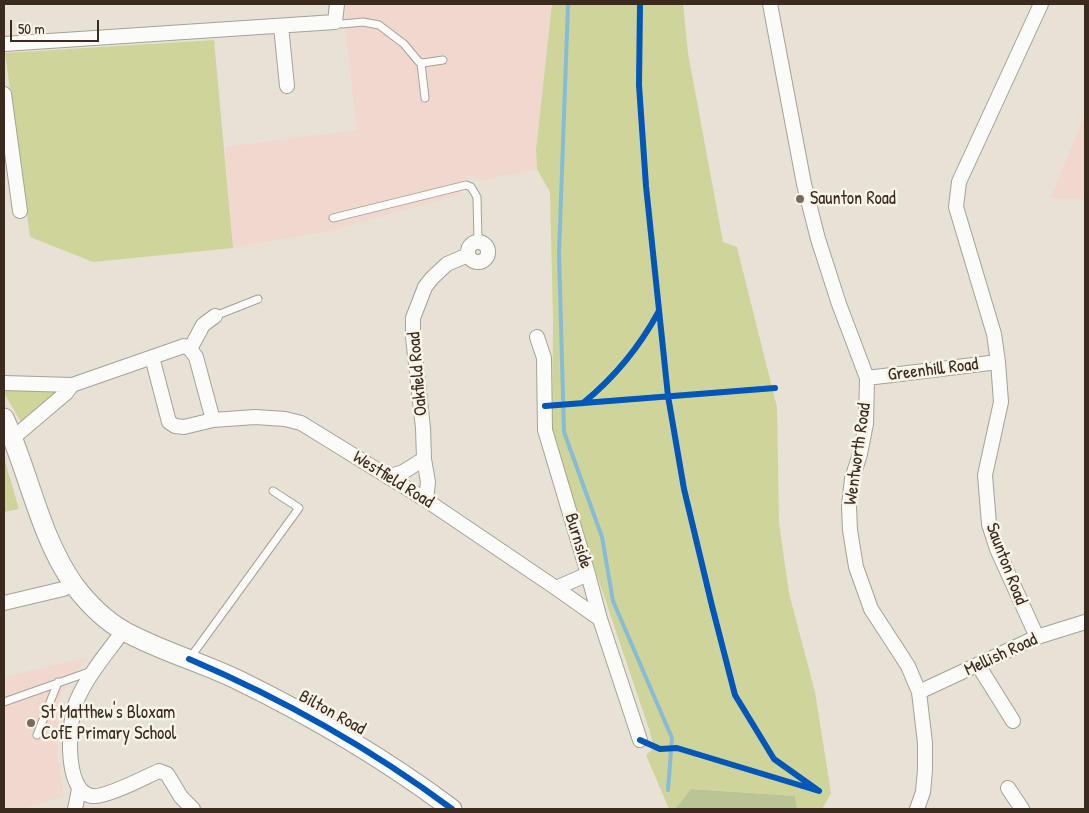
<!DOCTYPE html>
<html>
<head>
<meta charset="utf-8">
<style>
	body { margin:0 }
	#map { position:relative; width:1089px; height:813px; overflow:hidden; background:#e7e2d5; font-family:"Patrick Hand",sans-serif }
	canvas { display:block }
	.frame { position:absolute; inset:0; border:5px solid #3b2a1e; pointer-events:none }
	.scale { position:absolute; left:10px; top:20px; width:89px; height:22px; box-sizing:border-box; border:2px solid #3b2a1e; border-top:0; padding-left:6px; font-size:15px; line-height:18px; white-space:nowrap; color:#3b2a1e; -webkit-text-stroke:4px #f7f3e8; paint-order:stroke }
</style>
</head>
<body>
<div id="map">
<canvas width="1089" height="813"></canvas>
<div class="frame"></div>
<div class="scale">50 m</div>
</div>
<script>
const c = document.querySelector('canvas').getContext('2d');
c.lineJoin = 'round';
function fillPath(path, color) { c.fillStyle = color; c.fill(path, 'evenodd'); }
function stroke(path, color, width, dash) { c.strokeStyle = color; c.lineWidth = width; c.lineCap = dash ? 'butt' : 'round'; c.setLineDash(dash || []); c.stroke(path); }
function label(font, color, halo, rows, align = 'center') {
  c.font = font + ' "Patrick Hand",sans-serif'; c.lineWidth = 5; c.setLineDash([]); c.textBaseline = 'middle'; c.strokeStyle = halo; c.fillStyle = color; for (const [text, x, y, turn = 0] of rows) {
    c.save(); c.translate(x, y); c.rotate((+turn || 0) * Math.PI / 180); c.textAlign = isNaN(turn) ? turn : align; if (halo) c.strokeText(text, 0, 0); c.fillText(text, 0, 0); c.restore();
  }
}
fillPath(new Path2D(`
	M346 4H552L536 150 537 169 483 180 468 175 460 195 329 231 233 248 225 147 357 130 345 29Z
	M1085 114V199L1050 198Z
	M87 657 59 698 57 747 64 797 22 809H4V677Z`), '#f0d8cf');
fillPath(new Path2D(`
	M552 4H683L688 53 723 242 737 247 777 407 779 523 789 593 815 692 831 793 822 809H797L795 796 691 789 675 809H669L646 755 654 748 649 729 552 442 553 321 550 192 537 169 536 150Z
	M214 40 233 248 93 262 30 237 5 53Z
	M8 388H57L58 392 24 427 4 393Z
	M4 458 19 509 4 512Z`), '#cfd49b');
fillPath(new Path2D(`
	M691 789 795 796 797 808 675 809Z`), '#b9c594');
stroke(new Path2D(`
	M568 4 559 254 564 432 602 537 613 601 672 738 668 790`), '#86bcd6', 4);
const lane = new Path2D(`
	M335 22 342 24 363 22 379 25 404 44 419 62 423 63 443 60
	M421 63 425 98
	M333 218 466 185 471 187 477 197 478 242
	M215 316 258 299
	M190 658 299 508 273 491
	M4 702 92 671
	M37 735 58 682`);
const street = new Path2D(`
	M770 4 804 184 818 239 839 304 867 378 866 424 860 454 852 479 849 506 850 530 856 567 871 609 908 666 919 692 925 743V770L923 792 917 809
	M281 26 287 86
	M4 44 335 22 337 4
	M4 94 20 211
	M468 252a10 10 0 1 1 20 0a10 10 0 1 1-20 0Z
	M537 337 544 358 545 430 588 574 600 619 640 740
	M190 349 203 325 215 316
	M152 357 169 422 175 426 184 427 213 420 255 417 285 419 301 423 426 500 556 588 600 619
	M867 378 998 362
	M4 383 72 385 184 346 190 349 196 357 213 420
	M13 438 66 393 72 385
	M388 477 403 472 424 459
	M426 500 428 482 424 459 423 428 413 337V318L425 287 432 278 447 264 468 255
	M556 588 588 574
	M4 603 63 589 73 584
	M123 631C107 653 88 675 77 700 68 720 63 792 92 796 106 798 145 777 159 771L167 774 181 797 193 809
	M1037 637 997 549 989 524 985 475 1001 402 998 362 994 334 956 207 959 182 1041 4
	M978 665 1013 721
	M919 692 1037 637 1085 622
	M1008 788 1022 809
	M75 809 79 789`);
const secondary = new Path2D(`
	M4 418C29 472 39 535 74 585 87 602 104 620 124 631 160 651 201 662 238 680 314 717 385 759 452 809`);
stroke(lane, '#a6a197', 9);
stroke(street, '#a6a197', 16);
stroke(secondary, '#a6a197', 21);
stroke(lane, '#fbfbf9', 7);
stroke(street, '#fbfbf9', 14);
stroke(secondary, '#fbfbf9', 19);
stroke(new Path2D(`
	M640 4 639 85 646 186 668 396 684 489 712 606 735 695 774 759 819 791 677 748 660 749 640 740
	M583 403C614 378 640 346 659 311
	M545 406 775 388
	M189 659C283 699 370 748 452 809`), '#0057b8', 6);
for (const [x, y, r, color] of [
	[800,199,5,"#776a5e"],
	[31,723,5,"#776a5e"]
]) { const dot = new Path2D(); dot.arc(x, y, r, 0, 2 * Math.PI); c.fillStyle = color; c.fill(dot); stroke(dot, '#f7f3e8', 2); }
label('18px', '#3b2a1e', '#f7f3e8', [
	["Saunton Road",810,199],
	["St Matthew's Bloxam",41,713],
	["CofE Primary School",41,734]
], 'left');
label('18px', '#3b2a1e', '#f7f3e8', [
	["Greenhill Road",933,370,-7],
	["Oakfield Road",418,374,-95],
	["Wentworth Road",858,454,-82],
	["Westfield Road",393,480,32],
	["Burnside",578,541,73],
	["Saunton Road",1006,564,69],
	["Mellish Road",1001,655,-25],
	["Bilton Road",332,713,29]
]);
</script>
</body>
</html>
